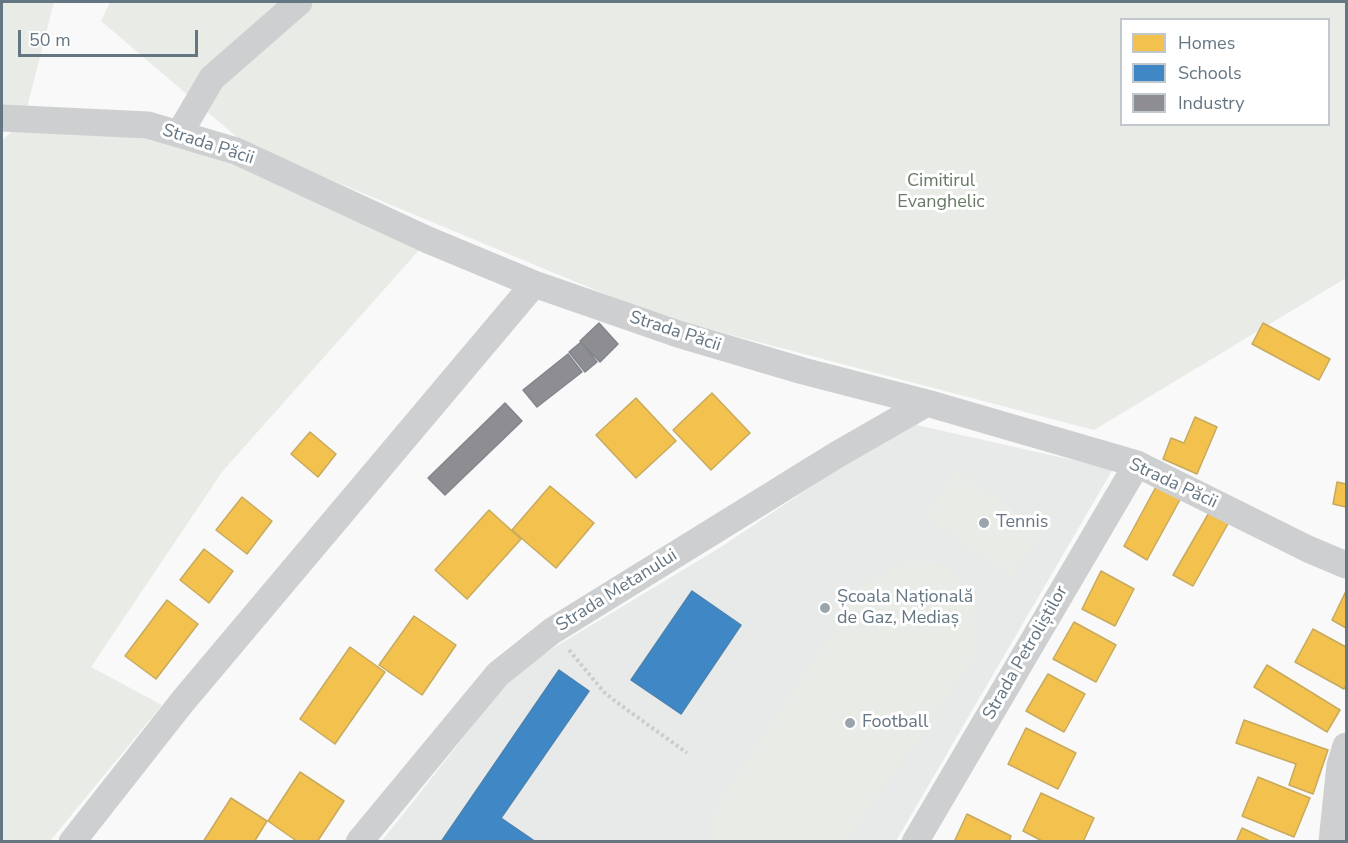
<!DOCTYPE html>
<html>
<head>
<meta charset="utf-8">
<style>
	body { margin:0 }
	#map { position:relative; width:1348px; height:843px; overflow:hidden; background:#f9f9f9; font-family:"Nunito Sans",sans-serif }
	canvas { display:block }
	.frame { position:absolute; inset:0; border:3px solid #657683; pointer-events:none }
	.legend { position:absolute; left:1120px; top:18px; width:210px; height:108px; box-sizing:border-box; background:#fff; border:2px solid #c1c8cd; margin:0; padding:8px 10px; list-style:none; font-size:18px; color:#657683 }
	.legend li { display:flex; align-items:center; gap:12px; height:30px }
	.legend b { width:30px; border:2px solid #c1c8cd }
	.scale { position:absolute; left:18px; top:30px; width:180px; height:27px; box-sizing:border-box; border:3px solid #657683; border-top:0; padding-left:8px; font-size:18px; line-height:21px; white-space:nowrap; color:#657683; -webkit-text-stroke:4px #fff; paint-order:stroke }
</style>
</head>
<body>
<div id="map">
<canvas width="1348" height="843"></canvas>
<div class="frame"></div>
<ul class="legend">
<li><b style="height:16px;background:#f2c14e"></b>Homes</li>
<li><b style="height:16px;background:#3f88c5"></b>Schools</li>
<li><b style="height:16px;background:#8d8d92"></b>Industry</li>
</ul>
<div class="scale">50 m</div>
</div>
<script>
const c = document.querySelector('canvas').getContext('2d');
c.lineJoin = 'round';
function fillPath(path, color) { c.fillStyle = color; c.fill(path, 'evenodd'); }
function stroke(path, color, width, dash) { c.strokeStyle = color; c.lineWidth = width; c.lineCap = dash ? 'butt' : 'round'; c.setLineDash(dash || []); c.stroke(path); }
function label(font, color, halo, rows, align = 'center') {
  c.font = font + ' "Nunito Sans",sans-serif'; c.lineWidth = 6; c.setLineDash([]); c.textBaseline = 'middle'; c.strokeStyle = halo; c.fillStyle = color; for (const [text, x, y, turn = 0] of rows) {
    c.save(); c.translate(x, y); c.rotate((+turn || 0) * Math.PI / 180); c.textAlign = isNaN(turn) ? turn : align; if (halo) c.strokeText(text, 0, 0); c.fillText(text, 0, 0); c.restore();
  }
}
fillPath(new Path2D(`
	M912 424 1113 469 896 841 381 842 517 670 721 547 845 464Z`), '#e8e9e9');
fillPath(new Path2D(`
	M2 2H54L24 119 148 125 428 240 222 472 91 667 162 705 50 841H2V141L23 120 2 118Z
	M110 2H1346V278L1094 430 655 315 245 144 101 21ZM1122 20H1328V124H1122Z
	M956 470 1044 531 1012 577 924 516Z
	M904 561 928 562 953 570 977 611 978 654 847 841H714L709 827 723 793 862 588Z`), '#e8ebe6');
const homes = new Path2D(`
	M1263 323 1330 359 1319 380 1252 344Z
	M712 393 750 433 711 470 673 430Z
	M636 398 676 441 636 478 596 435Z
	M1195 417 1217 427 1197 474 1163 459 1171 438 1184 443Z
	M310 432 336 454 318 477 291 454Z
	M1337 482 1346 484V507L1333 504Z
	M1158 483 1182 496 1147 560 1124 546Z
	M550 486 594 523 556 568 512 530Z
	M242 497 272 521 247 554 216 530Z
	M489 510 521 539 467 599 435 570Z
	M1210 511 1229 522 1193 586 1173 575Z
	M204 549 233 571 209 603 180 580Z
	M1101 571 1134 589 1115 626 1082 609Z
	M1346 591V628L1332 620Z
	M167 600 198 624 156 679 125 656Z
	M414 616 456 645 422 695 379 665Z
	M1074 622 1116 645 1096 682 1053 659Z
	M1313 629 1346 647V685L1344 689 1295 662Z
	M350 647 385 672 335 744 300 719Z
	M1267 665 1340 710 1327 732 1254 687Z
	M1048 674 1085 694 1064 732 1026 711Z
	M1244 720 1328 750 1313 794 1289 785 1296 764 1236 743Z
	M1026 728 1076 753 1058 789 1008 764Z
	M300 772 344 801 317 842H298L268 821Z
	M1258 777 1310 798 1294 837 1242 816Z
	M1041 793 1094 818 1083 842H1044L1023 831Z
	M231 798 267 821 254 842H203Z
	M967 814 1011 836 1009 842H954Z
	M1242 828 1272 842H1236Z`);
fillPath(homes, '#f2c14e');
stroke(homes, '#c8aa5e', 1.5);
const schools = new Path2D(`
	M692 591 741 625 681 714 631 680Z
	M559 670 589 691 501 818 536 842H441Z`);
fillPath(schools, '#3f88c5');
stroke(schools, '#4a83b1', 1.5);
const industry = new Path2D(`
	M599 323 618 344 600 362 580 341Z
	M581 342 597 362 585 372 569 352Z
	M568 354 582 372 537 407 523 390Z
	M505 403 522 421 445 495 428 478Z`);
fillPath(industry, '#8d8d92');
stroke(industry, '#81868e', 1.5);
stroke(new Path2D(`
	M569 650 604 692 615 701 687 753`), '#cbcccd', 4, [3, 3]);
stroke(new Path2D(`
	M2 118 148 125 236 151 428 240 534 284 678 334 803 371 927 403 1137 464 1308 549 1346 565
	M179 134 212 78 299 2
	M72 842 183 701 534 284
	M359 842 498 674 552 631 838 454 927 403
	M915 842 1137 464
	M1332 842 1340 765 1346 746`), '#cecfd0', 27);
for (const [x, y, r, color] of [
	[984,523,6,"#99a4ac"],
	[825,608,6,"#99a4ac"],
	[850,723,6,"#99a4ac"]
]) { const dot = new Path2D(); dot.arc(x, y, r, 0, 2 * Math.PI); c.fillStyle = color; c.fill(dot); stroke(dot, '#fff', 2); }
label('18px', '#657683', '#fff', [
	["Strada Păcii",208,145,18],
	["Strada Păcii",675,332,18],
	["Strada Păcii",1173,484,25],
	["Strada Metanului",617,591,-32],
	["Strada Petroliștilor",1026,653,-60]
]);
label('18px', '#687a64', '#fff', [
	["Cimitirul",941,182],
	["Evanghelic",941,203]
]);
label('18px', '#657683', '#fff', [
	["Tennis",996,523],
	["Școala Națională",837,598],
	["de Gaz, Mediaș",837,619],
	["Football",862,723]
], 'left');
</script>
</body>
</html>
